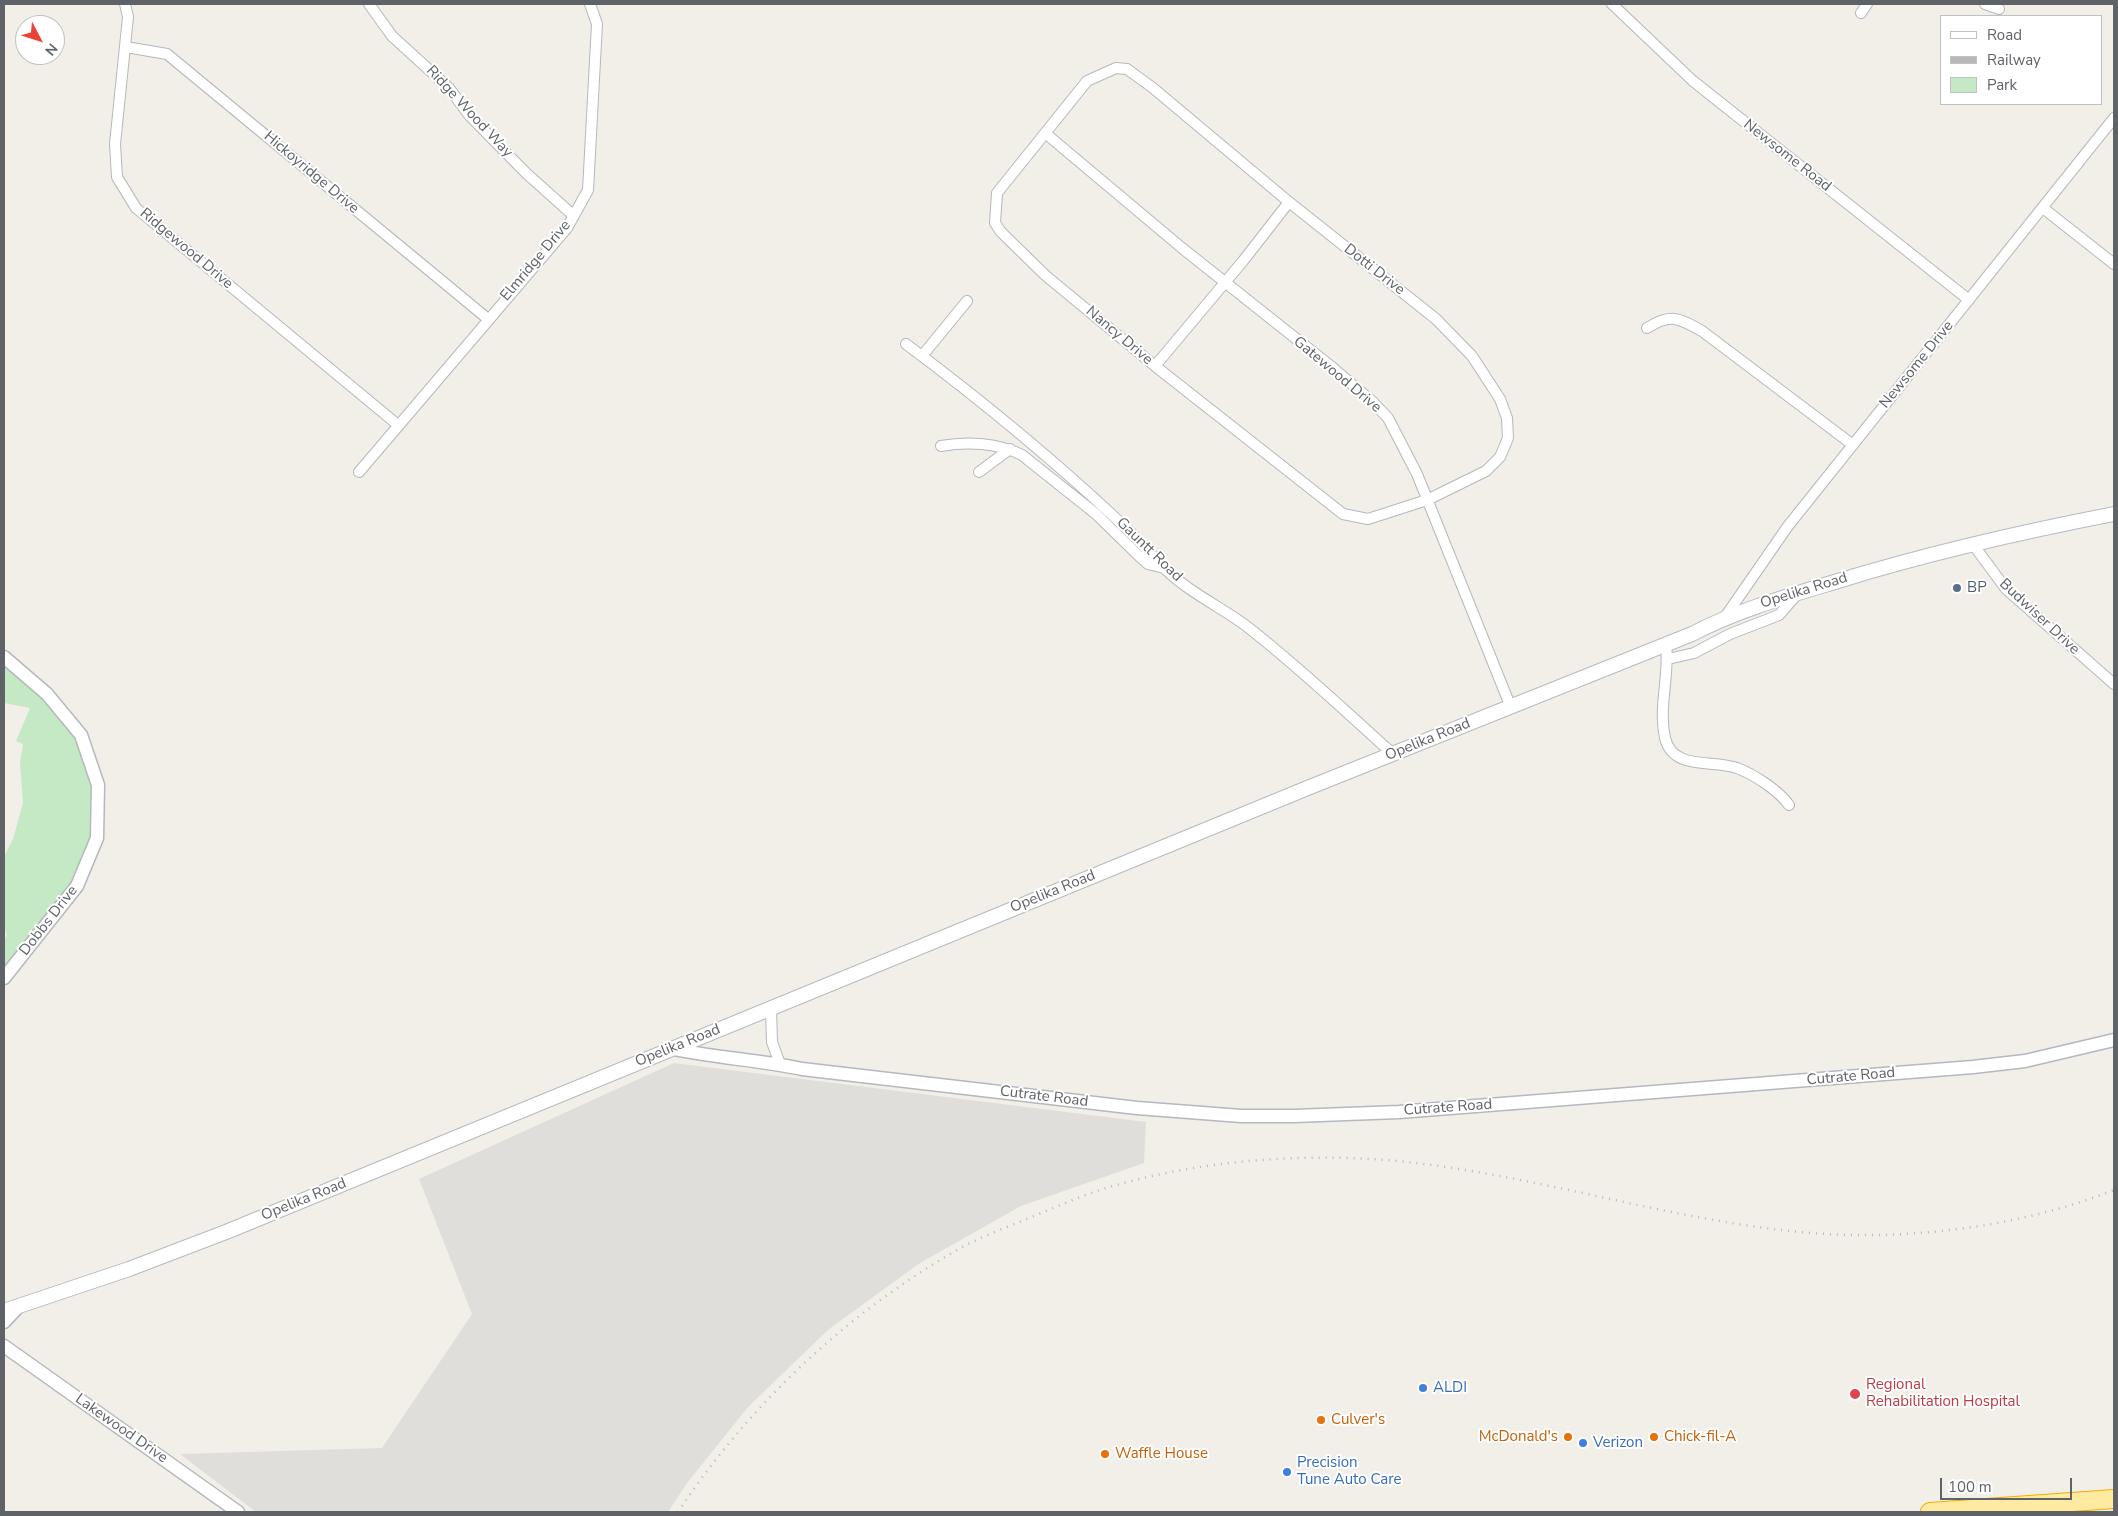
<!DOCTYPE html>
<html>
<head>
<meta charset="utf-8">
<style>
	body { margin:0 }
	#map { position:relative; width:2118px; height:1516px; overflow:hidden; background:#f1efe8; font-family:"Nunito Sans",sans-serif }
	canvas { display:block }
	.frame { position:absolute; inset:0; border:5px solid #5f6368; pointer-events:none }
	.legend { position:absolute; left:1940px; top:15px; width:162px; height:90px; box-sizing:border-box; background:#fff; border:1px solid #bfc1c3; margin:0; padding:6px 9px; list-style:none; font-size:15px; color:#5f6368 }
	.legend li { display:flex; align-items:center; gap:10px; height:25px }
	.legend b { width:25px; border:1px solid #bfc1c3 }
	.north { position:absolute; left:15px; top:15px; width:50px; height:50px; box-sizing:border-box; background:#fff; border:1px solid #bfc1c3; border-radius:50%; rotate:130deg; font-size:14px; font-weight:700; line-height:20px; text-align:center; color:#5f6368 }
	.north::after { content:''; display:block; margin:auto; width:18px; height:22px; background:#ea4335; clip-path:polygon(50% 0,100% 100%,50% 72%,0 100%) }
	.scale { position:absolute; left:1940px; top:1478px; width:132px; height:22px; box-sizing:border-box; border:2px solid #5f6368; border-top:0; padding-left:6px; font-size:15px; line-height:18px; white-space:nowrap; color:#5f6368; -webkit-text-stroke:4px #fff; paint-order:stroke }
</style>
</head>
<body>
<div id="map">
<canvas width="2118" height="1516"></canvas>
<div class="frame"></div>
<ul class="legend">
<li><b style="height:6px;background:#fff"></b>Road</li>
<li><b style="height:6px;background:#b6b7b8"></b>Railway</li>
<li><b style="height:14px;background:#c5e8c5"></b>Park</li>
</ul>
<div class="north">N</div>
<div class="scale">100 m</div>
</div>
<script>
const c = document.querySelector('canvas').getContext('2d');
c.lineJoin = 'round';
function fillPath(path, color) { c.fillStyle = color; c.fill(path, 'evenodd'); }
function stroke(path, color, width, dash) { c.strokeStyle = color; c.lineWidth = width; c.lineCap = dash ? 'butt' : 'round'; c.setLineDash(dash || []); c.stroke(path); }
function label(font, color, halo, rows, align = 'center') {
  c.font = font + ' "Nunito Sans",sans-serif'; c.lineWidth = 4; c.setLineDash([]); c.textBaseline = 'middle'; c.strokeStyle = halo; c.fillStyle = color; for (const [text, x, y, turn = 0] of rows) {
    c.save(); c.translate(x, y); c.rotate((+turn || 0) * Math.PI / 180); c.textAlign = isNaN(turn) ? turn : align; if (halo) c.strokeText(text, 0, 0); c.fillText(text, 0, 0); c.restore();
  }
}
fillPath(new Path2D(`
	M674 1063 1146 1122 1144 1163 1021 1206 920 1263 829 1329 748 1407 687 1483 668 1512H256L180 1454 382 1448 472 1314 419 1179Z`), '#e0deda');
fillPath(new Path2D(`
	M4 666 52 707 74 735 93 787 92 838 75 883 4 972V940L7 935 4 927V857L13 839 23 803 20 763 23 744 16 741 30 708 4 703Z`), '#c5e8c5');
const minor = new Path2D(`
	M125 4 128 17 115 144 117 177 136 208 398 425
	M369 4 392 36 449 88 469 115 526 173 574 216
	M1612 4 1693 81 1969 300
	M1985 4 1999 9
	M1861 13 1867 4
	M126 47 167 54 488 319
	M1116 68 1127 69 1153 88 1289 202 1436 319 1472 356 1500 399 1507 418 1508 438 1500 457 1486 471 1427 500 1368 519 1343 514 1155 366 1045 275 1001 232 995 223 997 193 1087 81Z
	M1045 133 1182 248 1333 368 1373 402 1388 418 1417 474 1510 705
	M2043 208 2114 264
	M1647 328C1671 313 1679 318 1702 331L1853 445
	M906 344C981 400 1055 461 1123 525 1138 539 1151 555 1165 569 1189 592 1219 606 1245 625 1297 665 1345 711 1393 754
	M922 356 967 301
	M1155 366 1243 261 1289 202
	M941 446C968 441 998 443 1022 455L1096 514 1140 557 1148 564 1164 568
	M359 472 567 228 588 190 597 24 590 4
	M979 472 1010 449
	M1972 543 2006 589 2114 684
	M1725 617 1788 526 2114 118
	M1666 643C1670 674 1658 707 1665 738 1673 771 1712 759 1737 768 1755 775 1778 790 1789 805
	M1668 659 1694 653 1730 634 1779 615 1799 592
	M771 1008 772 1042 780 1064`);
const tertiary = new Path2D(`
	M4 657 47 694 81 735 98 785 97 838 77 886 4 978
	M674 1049C717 1058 760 1060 802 1069L1137 1108 1241 1116H1294L1399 1112 1973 1067 2025 1061 2114 1040
	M4 1322 19 1306
	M4 1346 238 1512`);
const secondary = new Path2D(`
	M4 1311 129 1269 226 1232 1310 787 1692 634C1738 610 1788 596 1838 581 1929 553 2021 532 2114 514`);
const trunk = new Path2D(`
	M1930 1512 2114 1499`);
stroke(minor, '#b5b8bc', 12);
stroke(tertiary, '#b5b8bc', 15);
stroke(secondary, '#b6babf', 16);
stroke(trunk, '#f9ab00', 20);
stroke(minor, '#fff', 10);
stroke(tertiary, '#fff', 12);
stroke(secondary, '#fff', 14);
stroke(trunk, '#feeaa1', 18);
stroke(new Path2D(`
	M678 1512C749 1405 846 1314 957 1250 980 1237 1005 1228 1029 1218 1054 1208 1078 1197 1103 1189 1200 1159 1315 1151 1416 1163 1536 1177 1653 1214 1773 1229 1884 1244 2010 1231 2114 1190`), '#b6b7b8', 2.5, [1, 6]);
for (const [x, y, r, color] of [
	[1957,588,5,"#5c6f8a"],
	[1423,1388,5,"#3f7fe0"],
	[1855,1394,6,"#e0444e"],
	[1321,1420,5,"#e8710a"],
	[1568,1437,5,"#e8710a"],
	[1654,1437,5,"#e8710a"],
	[1583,1443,5,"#3f7fe0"],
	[1105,1454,5,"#e8710a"],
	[1287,1472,5,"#3f7fe0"]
]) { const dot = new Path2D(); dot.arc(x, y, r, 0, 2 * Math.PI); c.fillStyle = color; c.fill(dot); stroke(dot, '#fff', 2); }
label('15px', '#5f6368', '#fff', [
	["Ridge Wood Way",469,112,47],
	["Newsome Road",1787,156,38],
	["Hickoyridge Drive",311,173,40],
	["Ridgewood Drive",186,249,40],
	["Elmridge Drive",536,261,-50],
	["Dotti Drive",1374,270,38],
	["Nancy Drive",1119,336,40],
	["Newsome Drive",1917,365,-51],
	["Gatewood Drive",1337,375,40],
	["Gauntt Road",1149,550,44],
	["Opelika Road",1804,591,-17],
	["Budwiser Drive",2039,617,43],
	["Opelika Road",1428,740,-22],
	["Opelika Road",1053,892,-22],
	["Dobbs Drive",49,921,-52],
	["Opelika Road",678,1046,-22],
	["Cutrate Road",1851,1077,-5],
	["Cutrate Road",1044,1097,7],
	["Cutrate Road",1448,1108,-4],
	["Opelika Road",304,1200,-22],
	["Lakewood Drive",121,1429,35]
]);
label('15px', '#4e5e75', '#fff', [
	["BP",1967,588]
], 'left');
label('15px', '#be3a42', '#fff', [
	["Regional",1866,1385],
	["Rehabilitation Hospital",1866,1402]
], 'left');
label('15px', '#366cbe', '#fff', [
	["ALDI",1433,1388],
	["Verizon",1593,1443],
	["Precision",1297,1463],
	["Tune Auto Care",1297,1480]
], 'left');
label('15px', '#c56008', '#fff', [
	["Culver's",1331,1420],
	["McDonald's",1558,1437,"right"],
	["Chick-fil-A",1664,1437],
	["Waffle House",1115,1454]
], 'left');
</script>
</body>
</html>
